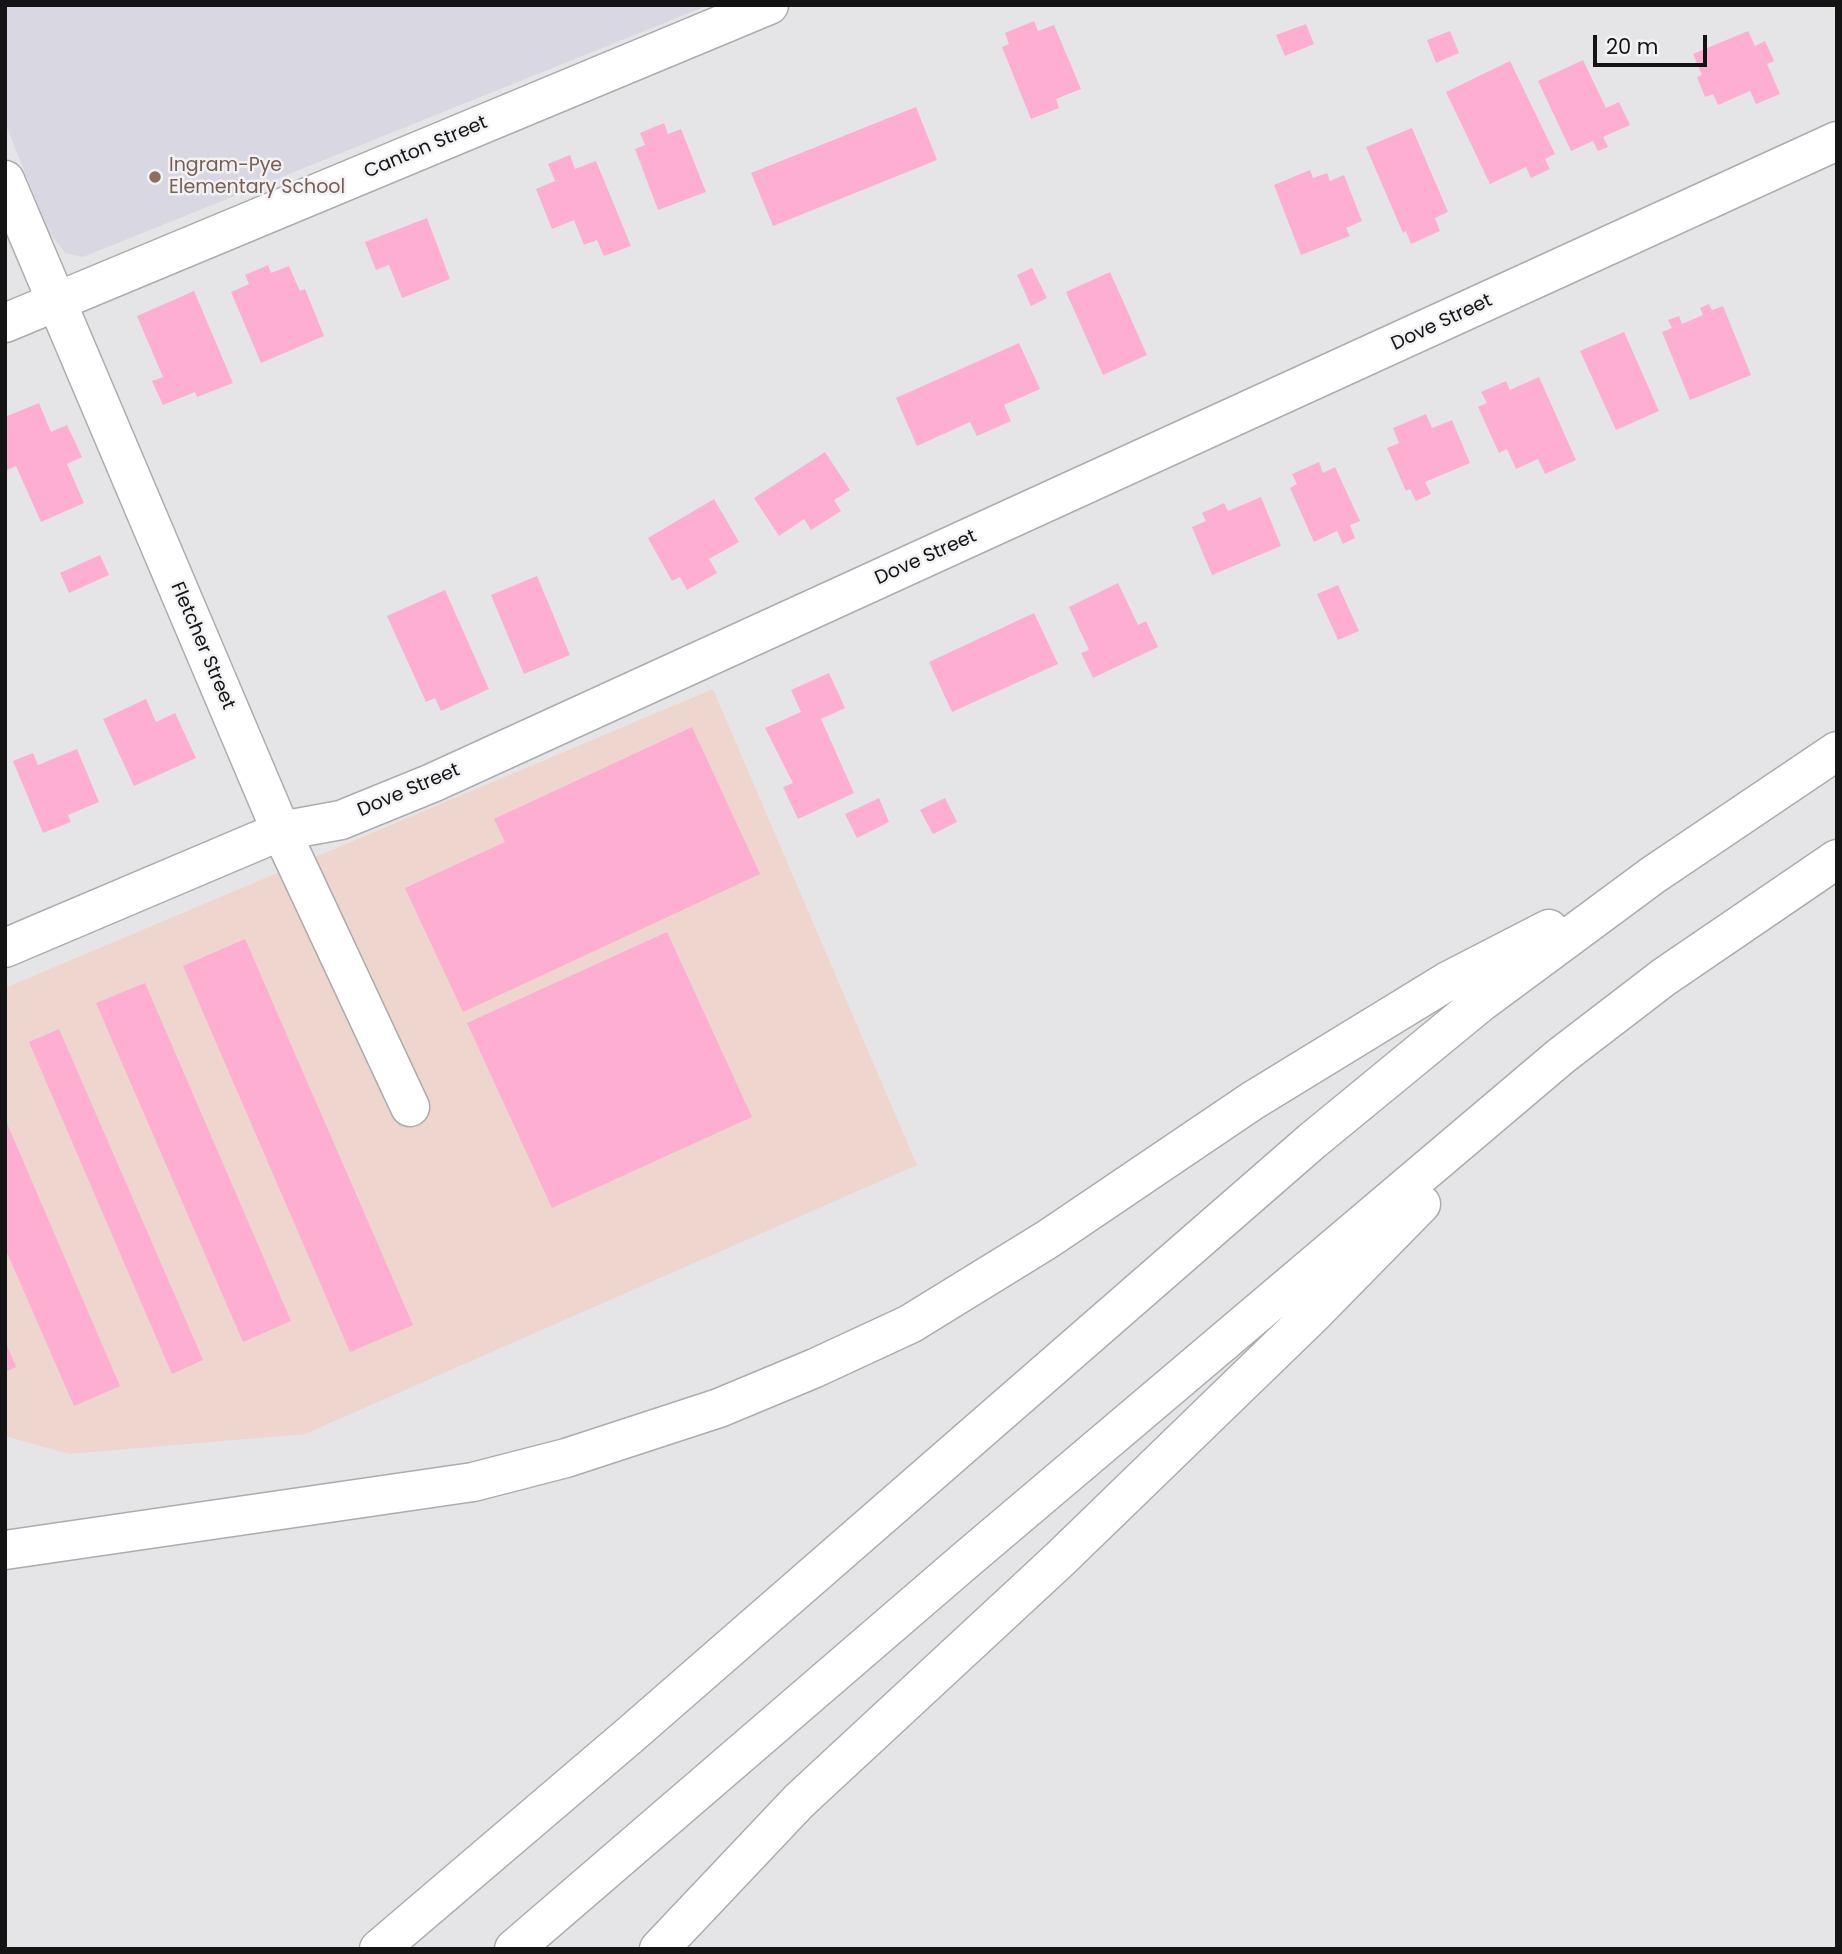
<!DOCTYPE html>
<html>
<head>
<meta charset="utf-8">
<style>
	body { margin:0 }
	#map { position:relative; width:1842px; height:1954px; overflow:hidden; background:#e5e5e8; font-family:Poppins,sans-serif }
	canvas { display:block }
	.frame { position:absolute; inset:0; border:7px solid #141415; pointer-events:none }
	.scale { position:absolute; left:1593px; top:35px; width:114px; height:32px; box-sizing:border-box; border:4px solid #141415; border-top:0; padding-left:9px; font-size:21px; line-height:24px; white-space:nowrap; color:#141415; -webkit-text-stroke:5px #f2f2f5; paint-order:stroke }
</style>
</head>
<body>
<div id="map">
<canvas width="1842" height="1954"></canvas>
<div class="frame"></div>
<div class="scale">20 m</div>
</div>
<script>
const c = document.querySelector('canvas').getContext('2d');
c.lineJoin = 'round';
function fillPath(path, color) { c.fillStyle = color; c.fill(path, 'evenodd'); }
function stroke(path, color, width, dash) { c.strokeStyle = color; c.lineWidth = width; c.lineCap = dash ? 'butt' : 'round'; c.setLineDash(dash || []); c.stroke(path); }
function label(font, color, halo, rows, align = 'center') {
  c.font = font + ' Poppins,sans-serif'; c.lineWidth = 5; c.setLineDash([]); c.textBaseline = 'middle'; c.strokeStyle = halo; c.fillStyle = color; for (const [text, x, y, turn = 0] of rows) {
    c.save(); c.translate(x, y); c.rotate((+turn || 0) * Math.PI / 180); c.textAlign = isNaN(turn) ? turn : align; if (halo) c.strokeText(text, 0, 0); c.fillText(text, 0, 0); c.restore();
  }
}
fillPath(new Path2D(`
	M713 689 917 1165 305 1434 69 1454 5 1436V988Z`), '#eed5cd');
fillPath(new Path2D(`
	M5 5H709L83 257 65 253 49 232 5 123Z`), '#d9d8e2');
fillPath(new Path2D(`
	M1034 21 1038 31 1054 25 1081 89 1056 99 1059 108 1031 119 1002 47 1009 44 1005 33Z
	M1306 24 1314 44 1285 56 1276 35Z
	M1450 31 1459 53 1436 63 1427 40Z
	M1748 31 1755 46 1765 41 1774 61 1767 64 1780 94 1756 104 1750 91 1718 105 1713 94 1705 97 1697 77 1702 75 1693 54Z
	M1583 60 1606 108 1619 102 1630 125 1603 137 1608 147 1598 151 1593 141 1571 151 1538 81Z
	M1510 61 1555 154 1545 159 1550 169 1531 178 1526 167 1490 184 1446 92Z
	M916 107 937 160 773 226 751 173Z
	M664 123 668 134 681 129 706 192 658 210 635 149 645 145 640 133Z
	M1412 128 1448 212 1435 218 1440 231 1411 244 1406 231 1403 233 1366 147Z
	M570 155 575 169 596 161 631 246 604 256 597 240 584 245 574 220 552 229 536 189 555 181 548 164Z
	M1310 170 1313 178 1327 173 1330 181 1344 175 1362 221 1346 228 1350 236 1301 255 1274 185Z
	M427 218 450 279 402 298 389 265 376 270 365 242Z
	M268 265 271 273 289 266 300 291 305 289 324 336 261 363 231 292 249 284 245 275Z
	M1032 268 1047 298 1031 306 1017 275Z
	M1110 272 1147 355 1103 375 1066 292Z
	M194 291 233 383 197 397 195 392 163 405 152 381 163 377 137 316Z
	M1709 304 1712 310 1723 306 1751 375 1690 400 1662 332 1672 328 1668 320 1679 316 1682 324 1703 315 1700 308Z
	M1624 332 1659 411 1616 430 1580 351Z
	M1019 343 1040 389 1004 405 1011 421 977 436 970 422 917 446 896 398Z
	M1539 377 1576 460 1545 474 1538 459 1516 469 1507 449 1499 453 1478 407 1487 403 1481 392 1506 381 1510 390Z
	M39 403 51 432 67 425 82 457 67 464 84 503 41 522 16 466 5 471V417Z
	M1426 414 1432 428 1452 420 1470 463 1425 482 1431 494 1416 501 1410 489 1406 491 1387 448 1399 443 1393 428Z
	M825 452 850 490 834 500 841 511 811 530 804 519 779 536 754 498Z
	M1319 462 1323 473 1335 467 1360 521 1350 525 1355 538 1343 544 1337 531 1314 542 1290 488 1297 484 1292 474Z
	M1261 497 1281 546 1212 575 1192 527 1206 521 1202 513 1224 503 1228 511Z
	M714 499 739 542 709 559 717 573 687 590 680 577 672 581 648 538Z
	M100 555 109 575 69 593 60 573Z
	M537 576 570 655 524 674 491 595Z
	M1118 583 1138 625 1146 621 1158 647 1093 678 1081 653 1089 650 1069 607Z
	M1338 585 1359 631 1338 640 1317 594Z
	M445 590 489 689 441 711 435 698 426 702 387 616Z
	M1034 613 1058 664 952 712 929 662Z
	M829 673 845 708 821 719 854 793 798 819 783 787 793 783 765 728 801 712 791 690Z
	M146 699 156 722 175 713 196 758 134 786 103 719Z
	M692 727 760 874 463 1012 405 888 505 842 494 819Z
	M77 749 99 802 68 815 71 822 43 833 13 761 33 753 38 765Z
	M879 798 889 822 857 838 845 814Z
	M945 798 957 822 933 834 920 810Z
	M667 932 752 1117 552 1208 467 1023Z
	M245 939 413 1325 350 1352 183 966Z
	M145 983 291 1321 243 1342 96 1003Z
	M59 1029 203 1360 172 1374 29 1042Z
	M5 1119 120 1386 74 1406 5 1248Z
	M5 1341 16 1367 5 1372Z`), '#feaed1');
const minor = new Path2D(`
	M5 180 281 831 410 1107
	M5 323 769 5
	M5 948 281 831 341 820 432 783 1837 141`);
const highway = new Path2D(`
	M5 1550 473 1482 566 1458 719 1408 815 1368 910 1324 1048 1239 1252 1101 1448 981 1549 929
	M379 1949 630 1735 1312 1141 1480 1003 1653 875 1837 751
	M514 1949 967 1559 1561 1056 1664 977 1837 859
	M659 1949 799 1801 1060 1559 1315 1312 1421 1204`);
stroke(minor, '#acacaf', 41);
stroke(highway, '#acacaf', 41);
stroke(minor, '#fff', 38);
stroke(highway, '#fff', 38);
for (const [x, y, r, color] of [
	[155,177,7,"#8d6e63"]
]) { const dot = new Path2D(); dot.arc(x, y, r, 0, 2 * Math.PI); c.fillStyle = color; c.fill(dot); stroke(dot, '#f2f2f5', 2.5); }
label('19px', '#141415', '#f2f2f5', [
	["Canton Street",426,148,-23],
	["Dove Street",1442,323,-25],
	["Dove Street",926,558,-24],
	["Fletcher Street",202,646,67],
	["Dove Street",409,791,-23]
]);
label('19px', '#785e54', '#f2f2f5', [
	["Ingram-Pye",169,166],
	["Elementary School",169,188]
], 'left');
</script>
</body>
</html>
